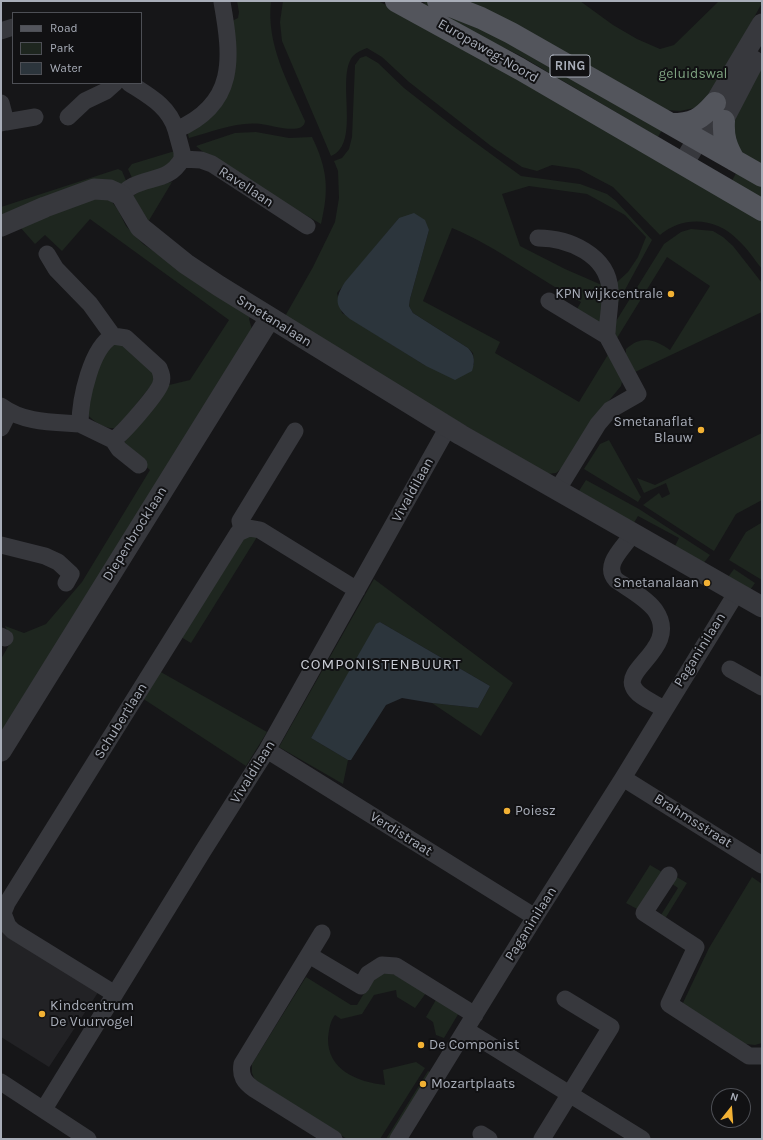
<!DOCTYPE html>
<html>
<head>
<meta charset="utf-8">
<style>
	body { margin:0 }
	#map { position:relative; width:763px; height:1140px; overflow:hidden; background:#161618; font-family:Karla,sans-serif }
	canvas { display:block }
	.frame { position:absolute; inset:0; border:2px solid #a8adb8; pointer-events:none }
	.legend { position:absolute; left:12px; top:12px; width:130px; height:72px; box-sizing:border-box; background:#111113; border:1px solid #4d4f55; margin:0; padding:5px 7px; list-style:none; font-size:12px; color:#a8adb8 }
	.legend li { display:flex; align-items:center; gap:8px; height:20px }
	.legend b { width:20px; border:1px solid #4d4f55 }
	.north { position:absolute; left:711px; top:1088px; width:40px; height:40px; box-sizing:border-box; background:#111113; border:1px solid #4d4f55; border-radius:50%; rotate:17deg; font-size:11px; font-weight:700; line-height:16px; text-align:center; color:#a8adb8 }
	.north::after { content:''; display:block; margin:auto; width:14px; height:18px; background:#f2b134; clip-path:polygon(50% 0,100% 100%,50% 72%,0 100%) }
</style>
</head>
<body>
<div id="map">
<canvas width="763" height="1140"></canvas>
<div class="frame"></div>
<ul class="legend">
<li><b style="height:5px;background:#53555c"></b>Road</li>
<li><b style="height:11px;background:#1e261f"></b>Park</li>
<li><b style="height:11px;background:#2c353c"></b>Water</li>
</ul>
<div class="north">N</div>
</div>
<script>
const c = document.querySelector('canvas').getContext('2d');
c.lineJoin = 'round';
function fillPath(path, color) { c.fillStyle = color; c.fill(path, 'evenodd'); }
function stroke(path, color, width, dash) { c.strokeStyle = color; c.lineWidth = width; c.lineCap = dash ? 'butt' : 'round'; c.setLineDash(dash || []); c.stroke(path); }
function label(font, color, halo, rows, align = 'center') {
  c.font = font + ' Karla,sans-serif'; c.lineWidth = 4; c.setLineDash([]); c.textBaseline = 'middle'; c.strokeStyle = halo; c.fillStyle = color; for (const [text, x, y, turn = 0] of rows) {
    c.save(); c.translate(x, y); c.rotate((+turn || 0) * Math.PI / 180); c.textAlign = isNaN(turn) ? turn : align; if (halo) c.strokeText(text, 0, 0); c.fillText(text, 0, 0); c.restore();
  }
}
fillPath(new Path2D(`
	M1 930 99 991 49 1067 1 1037Z`), '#222225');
fillPath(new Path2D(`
	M237 1H271C266 45 288 82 305 121 304 136 271 125 261 124 237 121 212 132 189 138L187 131 207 118 232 21 238 18 239 12Z
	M283 1H378L398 11 762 218V269C754 259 747 248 738 240 717 218 684 215 660 235L613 187 579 169 552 165 537 171 522 167 491 146 409 82 382 57 367 48C362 50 357 52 353 56 335 77 362 144 331 156L282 41 280 22Z
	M425 1 455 12 665 125 658 137 519 55 422 8Z
	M461 1H580L613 25 637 39 660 49 674 45 719 1H762V3L711 95 699 107 680 111 666 110Z
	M366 56 378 63 404 88 454 127 521 176 580 184 607 194 616 201 652 240 614 310 617 282 628 272 638 257 646 237 625 215 587 194 529 186 502 194 520 246 565 269 604 286 601 324 577 309 581 302C538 279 496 246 452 228L423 301 500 342 495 353 579 402 609 353 623 378 621 386 598 414 563 467 556 473 547 474 284 318 313 267 335 222 339 198 338 171 334 161 342 158 349 149 352 137 355 65 360 58ZM399 218 429 230 410 299 409 306 413 313 468 348 473 353 474 365 426 366 342 313 337 293Z
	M762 67V167C752 161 736 153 732 141 725 120 752 85 762 67Z
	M256 132 289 138 312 137C328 170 329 190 321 224L216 163 196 146 235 133Z
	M178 150 167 168 133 180 128 169 132 164Z
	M739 168 762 182V202L730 184Z
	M118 169 122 171 127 183 1 216V207Z
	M172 182 148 222 133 196 144 188Z
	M95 197 110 199 118 210 126 226 143 244 250 316 249 319 253 333 1 737V659L12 640 5 626 24 633 46 624 82 582 150 470 122 445 169 385 190 380 229 320 90 219 62 251 45 235 35 244 20 227Z
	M691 229 713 231 723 237 733 246 762 283V312L635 372 626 355V349C642 335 654 339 670 350L710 286 667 257 617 338 613 326 664 244 681 232Z
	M121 342 158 377 117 428C106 430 94 422 87 414L89 396 106 347Z
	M762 433V500L736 514 714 551 643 505 659 493 662 498 670 494 666 483 644 493 637 478 655 485Z
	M609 440 641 497 638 502 584 469 600 444Z
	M586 480 639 509 710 555 702 565 673 550 679 538 638 516 632 526 577 494Z
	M761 523 762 525V580L729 560 746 532Z
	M255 536 257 537 191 643 181 637 243 537Z
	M734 569 755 583 750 590 728 577Z
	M374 579 513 683 481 736 432 703 478 708 490 686 380 622 311 738 348 760 343 784 279 747Z
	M159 671 267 732 246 766 142 698Z
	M650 865 662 872 639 910 626 903Z
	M675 876 687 883 663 922 661 915 678 888 671 883Z
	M752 877 762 884V1043L755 1045 746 1044 744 1046 682 1005 709 948Z
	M390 972 426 993 415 1008 397 997 396 990 374 995 362 1014 341 1019 335 1015C330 1021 329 1030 328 1038 327 1070 358 1082 385 1085L383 1070 416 1062 425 1068 380 1139H347L255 1080 252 1073V1064L306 977 351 1005H357L375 975Z
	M437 998 460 1011 444 1038 436 1035 433 1022 426 1017Z
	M428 1071 431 1073 391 1139H386Z`), '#1e261f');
fillPath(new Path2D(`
	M414 213 425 220 429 230 410 299 409 306 413 313 468 348C475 355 475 362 472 371L455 380 426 366 350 319C335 307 334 299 345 282L399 218Z
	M380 622 490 686 478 708 432 703 402 698 386 705 351 760H348L311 738 376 624Z`), '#2c353c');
stroke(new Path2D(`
	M1 31 13 27
	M129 83C149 96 169 106 176 130 237 104 232 58 222 2
	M1 103 6 122 1 123
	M68 117 85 101 106 91 115 83
	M6 122 35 117
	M176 130 182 152V159L201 160 212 164 307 226
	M121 195C124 193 127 189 131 187 150 176 169 182 182 159
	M538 238C569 238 608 255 610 290 611 305 607 321 607 336
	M47 254 56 269 90 304 113 336 126 338 159 368C161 373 163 377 161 383 159 392 122 435 113 440
	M549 301 607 336 638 394 610 410 598 424 558 489
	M113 336C91 347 80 400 80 424L113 440 119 449 139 465
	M1 406C24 423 52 422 80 424
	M1 428 9 412
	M242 530 240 521 295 431
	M633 533C625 547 602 564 616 580 629 589 646 598 655 610 680 646 625 667 633 686 637 697 655 703 664 709
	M1 545 45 556 58 562 71 574 66 583
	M1 636 5 638
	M730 669 762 687
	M267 750 535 917
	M623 778 762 865
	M669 875 644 913 696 947 669 1004 749 1056H762
	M322 933 242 1064C240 1076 244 1082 254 1089L334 1139
	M309 955 361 986 368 974 382 965 396 966 475 1015
	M115 994 13 931 8 926 3 913 7 903 238 533 249 528 260 530 357 590
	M466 1030 642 1139
	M1 1082 88 1139
	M44 1109 203 851 267 750 448 427
	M481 1134 489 1139
	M398 1139 535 917 623 778 737 592
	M542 1139 611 1027 565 999`), '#37383d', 17);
stroke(new Path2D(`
	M716 134 754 61
	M683 164 716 109 715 103 762 24
	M1 226 45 207 94 189 110 190 121 195 140 227 186 264 219 286 461 435 762 607
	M1 751 270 318`), '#37383d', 21);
stroke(new Path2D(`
	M396 1 520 69 762 210
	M438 1 481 18 511 33 762 176
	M724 121C723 137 726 146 734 160
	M671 124C693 124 701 119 715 103`), '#53555c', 22);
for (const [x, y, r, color] of [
	[671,294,4,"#f2b134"],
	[701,430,4,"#f2b134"],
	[707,583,4,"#f2b134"],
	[507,811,4,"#f2b134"],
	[42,1014,4,"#f2b134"],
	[421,1045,4,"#f2b134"],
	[423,1084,4,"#f2b134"]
]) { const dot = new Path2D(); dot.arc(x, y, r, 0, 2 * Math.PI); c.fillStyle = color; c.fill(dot); stroke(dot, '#111113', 1.5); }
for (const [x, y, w] of [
	[570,66,40]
]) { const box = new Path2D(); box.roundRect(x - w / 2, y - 11, w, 22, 3); c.fillStyle = '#111113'; c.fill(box); stroke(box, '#a8adb8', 1); }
label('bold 13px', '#a8adb8', null, [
	["RING",570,66]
]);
label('14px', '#a8adb8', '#111113', [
	["Europaweg-Noord",488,51,30],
	["Ravellaan",246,187,33],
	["Smetanalaan",274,321,32],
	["Vivaldilaan",413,490,-61],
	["Diepenbrocklaan",135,534,-58],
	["Paganinilaan",700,650,-58],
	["Schubertlaan",121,721,-58],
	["Vivaldilaan",253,772,-58],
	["Brahmsstraat",693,821,32],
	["Verdistraat",401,834,32],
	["Paganinilaan",531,924,-58]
]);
label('14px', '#7fa381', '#111113', [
	["geluidswal",693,74]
]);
label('14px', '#a8adb8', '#111113', [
	["KPN wijkcentrale",663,294,"right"],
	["Smetanaflat",693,422,"right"],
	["Blauw",693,438,"right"],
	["Smetanalaan",699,583,"right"],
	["Poiesz",515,811],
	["Kindcentrum",50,1006],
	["De Vuurvogel",50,1022],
	["De Componist",429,1045],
	["Mozartplaats",431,1084]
], 'left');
c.letterSpacing = '1px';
label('15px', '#c9ccd4', '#111113', [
	["COMPONISTENBUURT",381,665]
]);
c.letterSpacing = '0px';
</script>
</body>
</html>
